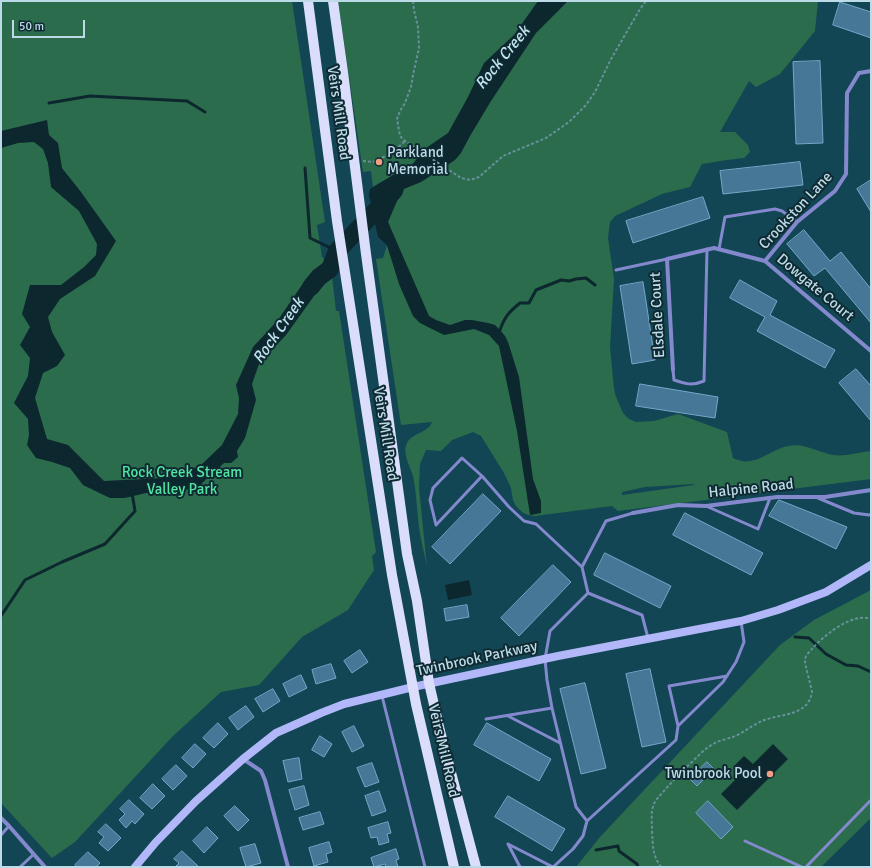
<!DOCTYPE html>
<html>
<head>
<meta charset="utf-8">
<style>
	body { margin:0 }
	#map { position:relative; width:872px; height:868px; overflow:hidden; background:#124654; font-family:Signika,sans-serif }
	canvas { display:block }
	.frame { position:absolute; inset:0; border:2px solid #bcdbe6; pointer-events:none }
	.scale { position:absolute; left:12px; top:20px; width:73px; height:18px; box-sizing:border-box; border:2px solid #bcdbe6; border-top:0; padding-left:5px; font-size:12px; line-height:14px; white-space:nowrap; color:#bcdbe6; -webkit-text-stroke:3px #0f2a32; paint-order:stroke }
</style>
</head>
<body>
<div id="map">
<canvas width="872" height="868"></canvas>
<div class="frame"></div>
<div class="scale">50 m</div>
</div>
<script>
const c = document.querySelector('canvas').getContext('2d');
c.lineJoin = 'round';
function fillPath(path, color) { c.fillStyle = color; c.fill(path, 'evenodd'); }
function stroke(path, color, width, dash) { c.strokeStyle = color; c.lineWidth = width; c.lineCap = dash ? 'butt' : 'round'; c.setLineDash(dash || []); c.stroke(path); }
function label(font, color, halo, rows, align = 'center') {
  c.font = font + ' Signika,sans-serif'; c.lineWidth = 4; c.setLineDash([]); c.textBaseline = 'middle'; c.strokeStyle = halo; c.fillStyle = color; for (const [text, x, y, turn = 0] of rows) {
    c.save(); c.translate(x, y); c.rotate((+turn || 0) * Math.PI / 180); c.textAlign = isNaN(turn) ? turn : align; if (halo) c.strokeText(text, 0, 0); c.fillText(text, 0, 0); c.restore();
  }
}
fillPath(new Path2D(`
	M1 1H292L325 222 317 225 322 257 326 260 323 264 326 282 332 276 336 311H339L376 552 372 556 374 570 348 610 302 637 259 685 221 692 172 737 75 842 52 858 1 803Z
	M338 1H818L815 31 780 74 756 87 749 81 720 132H735L748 145 750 152 744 158 727 160 702 164 690 187 662 194 645 202 615 216 610 222 608 238 614 279 610 347 614 389 616 397 623 413 629 419 636 422 654 421 678 414 727 432 733 458C755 469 768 450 788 446 804 442 819 453 834 455 842 457 862 452 871 451V479L618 511 612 506 535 516 528 515 522 512 516 506 513 500 511 488 504 473 481 436 473 432 452 440 441 451 426 450 420 464 419 488 427 567C425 556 422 545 420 534 417 515 417 495 413 476 410 466 402 453 407 443 412 433 428 433 432 422L401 425 376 259 383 258 387 245 390 256V227L388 222 383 181 373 187 371 171 363 172ZM694 484V485L622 495V492L645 487Z
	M871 590V818L821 867H576L600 837 780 645 814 620Z`), '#2b6c4c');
fillPath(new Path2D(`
	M538 1H568L536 33 491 101 470 136 461 153 455 160 421 182 404 189 402 195 397 201 388 222 429 316 436 320 450 325 465 320H472L488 323 495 325 500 330 505 336 508 342 519 377 533 479 541 501V513L530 515 517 431 499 346 489 335 474 329 444 335 420 323 413 316 399 284 387 245 378 237 369 195 370 189 393 175 410 167 426 148 448 133 468 97 484 63 514 35Z
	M47 120 49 135 58 143 62 168 81 192 116 241 95 276 60 299 48 317 52 332 65 355 57 366 43 373 35 398 47 439 68 445 104 481 164 478 200 466 222 445 238 414 239 398 236 385 253 347 278 320 306 279 326 260 332 276 319 289 286 335 259 364 252 384 256 400 245 438 237 451 238 457 231 463H224L200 485 182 491 146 493 125 498H110L83 485 70 468 52 462 36 458 27 445 29 435 28 419 14 403 28 376 30 358 20 345 30 327 22 314 30 285H61L84 267 96 255 97 244 79 211 51 187 48 163 43 149 34 142 18 143 1 148V131Z
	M469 580 472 595 448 600 445 585Z
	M773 744 788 759 737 810 721 794 741 774 734 766 744 756 753 764Z`), '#0d272e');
stroke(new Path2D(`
	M49 103 90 96 187 101 205 112
	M305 168 310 238 337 251
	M500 330C505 316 509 312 520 303H529L536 290 561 280 569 281 576 279 586 278 595 285
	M1 616 25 580 62 562 105 544 135 511 132 493
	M795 637 809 638 826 654 846 665 858 666 871 672
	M596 850 618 846 619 851 637 864 638 867`), '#0d272e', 3);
stroke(new Path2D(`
	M311 287 319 277 330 269 337 251 389 197`), '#0d272e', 18);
const building = new Path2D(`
	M840 2 871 12V38L833 25Z
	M820 61 823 143 796 144 793 62Z
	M800 162 803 185 723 194 720 171Z
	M871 180V212L857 189Z
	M703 197 710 218 633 243 626 221Z
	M804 230 830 261 841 252 871 289V323L825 268 814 276 787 244Z
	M740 280 777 301 770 315 835 350 825 368 757 331 765 317 730 298Z
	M643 282 655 360 632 364 620 286Z
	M856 369 871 386V421L839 383Z
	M640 384 718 397 715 418 636 406Z
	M483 494 501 511 450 564 432 547Z
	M779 500 847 527 836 549 769 516Z
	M685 513 763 553 751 575 673 535Z
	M605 553 671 586 660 608 594 575Z
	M553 565 571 582 519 636 501 618Z
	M467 605 469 617 446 621 444 609Z
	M360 650 368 662 352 673 344 661Z
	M331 664 336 678 316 684 312 670Z
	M650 669 666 742 642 747 626 674Z
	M301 675 307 688 289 697 283 684Z
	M585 683 606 768 581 774 560 689Z
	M273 689 280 701 263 712 255 699Z
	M246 706 254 717 238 730 229 718Z
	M218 723 228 734 214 748 203 738Z
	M487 723 551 759 539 781 474 745Z
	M354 726 364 746 352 752 342 732Z
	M320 736 332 744 324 757 312 750Z
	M195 744 206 754 193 768 182 758Z
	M299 758 302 779 288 782 283 761Z
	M707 762 713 768 705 776 699 770Z
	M372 763 379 782 365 787 357 768Z
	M176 765 187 776 173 790 162 779Z
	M698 773 704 779 697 786 691 780Z
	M153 784 165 796 152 809 140 798Z
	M304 786 309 805 295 810 289 790Z
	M379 791 386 811 372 816 365 796Z
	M508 796 565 829 552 851 495 817Z
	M129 800 144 814 135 824 132 821 126 828 119 820 125 814 120 809Z
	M708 801 733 827 721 839 696 813Z
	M235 806 249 820 238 831 224 816Z
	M320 812 324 824 303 830 299 818Z
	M388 822 391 833 387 834 389 842 379 845 377 837 371 838 368 828Z
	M106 824 121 838 108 851 99 843 104 837 98 832Z
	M207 827 218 838 204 853 193 841Z
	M329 842 332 852 326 854 328 862 314 866 309 848Z
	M255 844 261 863 246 867 240 848Z
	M396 849 399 859 396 860 398 867H386L385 864 374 867 371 858Z
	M182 851 198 866 197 867H175L179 863 174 859Z
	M88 852 100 863 96 867H77L75 865Z`);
fillPath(building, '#477797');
stroke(building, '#75a6c9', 1);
stroke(new Path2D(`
	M413 1 414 10 418 27 419 48 413 75 411 87 405 103 400 111 397 119 400 136 405 141 461 178 470 180 479 177 503 156 546 138 569 122 586 105 595 92 611 59 640 9 646 1
	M363 161 373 162 392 153 405 141
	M661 867C652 855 653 845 652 831 652 819 650 810 656 800 668 786 680 773 694 760 700 754 706 748 713 744 721 739 732 739 741 733 748 729 755 724 762 721 780 713 808 717 812 692 811 685 804 663 805 659 806 655 810 651 812 649 824 635 853 612 871 619`), '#66909c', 2, [3, 2]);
stroke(new Path2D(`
	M719 249 725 217 775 209 782 211 797 222
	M616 270 667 259
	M673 370 674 380C686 384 692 386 704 381L707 249
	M482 476 462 458 433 488 430 500 436 525 482 476 509 507 524 521 536 524 582 567 588 593
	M818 498 854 513 869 515 871 514
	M706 506 758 529 770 498
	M582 567 606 521 633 513
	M727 676 669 686 678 726 723 682 736 662 744 642 741 621
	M382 696 425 867
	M552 708 547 680 545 659 550 631 588 593 642 615 648 638
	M508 716 560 743
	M486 719 552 708 576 807 587 821 676 740 678 726
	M1 835 9 826
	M745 841 802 867
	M508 844 553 867
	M508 844 520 867
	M20 867 34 854
	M553 867 573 849 583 836 587 821
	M806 867 870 801`), '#8489ce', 3);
stroke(new Path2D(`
	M765 261 797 222 835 191 846 174 847 93 859 73 871 71
	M673 370 667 259 714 248 765 261 871 351
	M633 513 678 505 706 506 777 497H825L871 490
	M243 759 261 771 265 780 288 867
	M1 818 9 826 45 867`), '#8489ce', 4);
stroke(new Path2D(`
	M135 867 156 842 196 801 243 759 276 733 321 713 344 704 413 687 558 656 741 621 778 610 826 592 871 565`), '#b1b7f9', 8);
stroke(new Path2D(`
	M308 1 337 221 392 575 416 704 454 867
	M333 1 343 72 366 254 407 554 417 601 429 683 440 731 476 867`), '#dadefb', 10);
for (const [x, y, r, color] of [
	[379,162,4,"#f39f83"],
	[770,774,4,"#f39f83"]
]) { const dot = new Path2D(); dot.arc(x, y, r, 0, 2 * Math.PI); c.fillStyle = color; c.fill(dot); stroke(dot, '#0f2a32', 1.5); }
label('15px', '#bcdbe6', '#0f2a32', [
	["Veirs Mill Road",338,113,82],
	["Crookston Lane",796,211,-47],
	["Dowgate Court",815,288,40],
	["Elsdale Court",658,315,-93],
	["Veirs Mill Road",385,434,81],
	["Halpine Road",751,489,-6],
	["Twinbrook Parkway",477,659,-12],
	["Veirs Mill Road",443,751,77]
]);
label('15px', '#bcdbe6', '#0f2a32', [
	["Parkland",387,153],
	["Memorial",387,170],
	["Twinbrook Pool",762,774,"right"]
], 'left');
label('15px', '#51e5a1', '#0f2a32', [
	["Rock Creek Stream",182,473],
	["Valley Park",182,490]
]);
label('italic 16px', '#c0e3ee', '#0f2a32', [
	["Rock Creek",503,58,-51],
	["Rock Creek",279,331,-55]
]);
</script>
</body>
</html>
